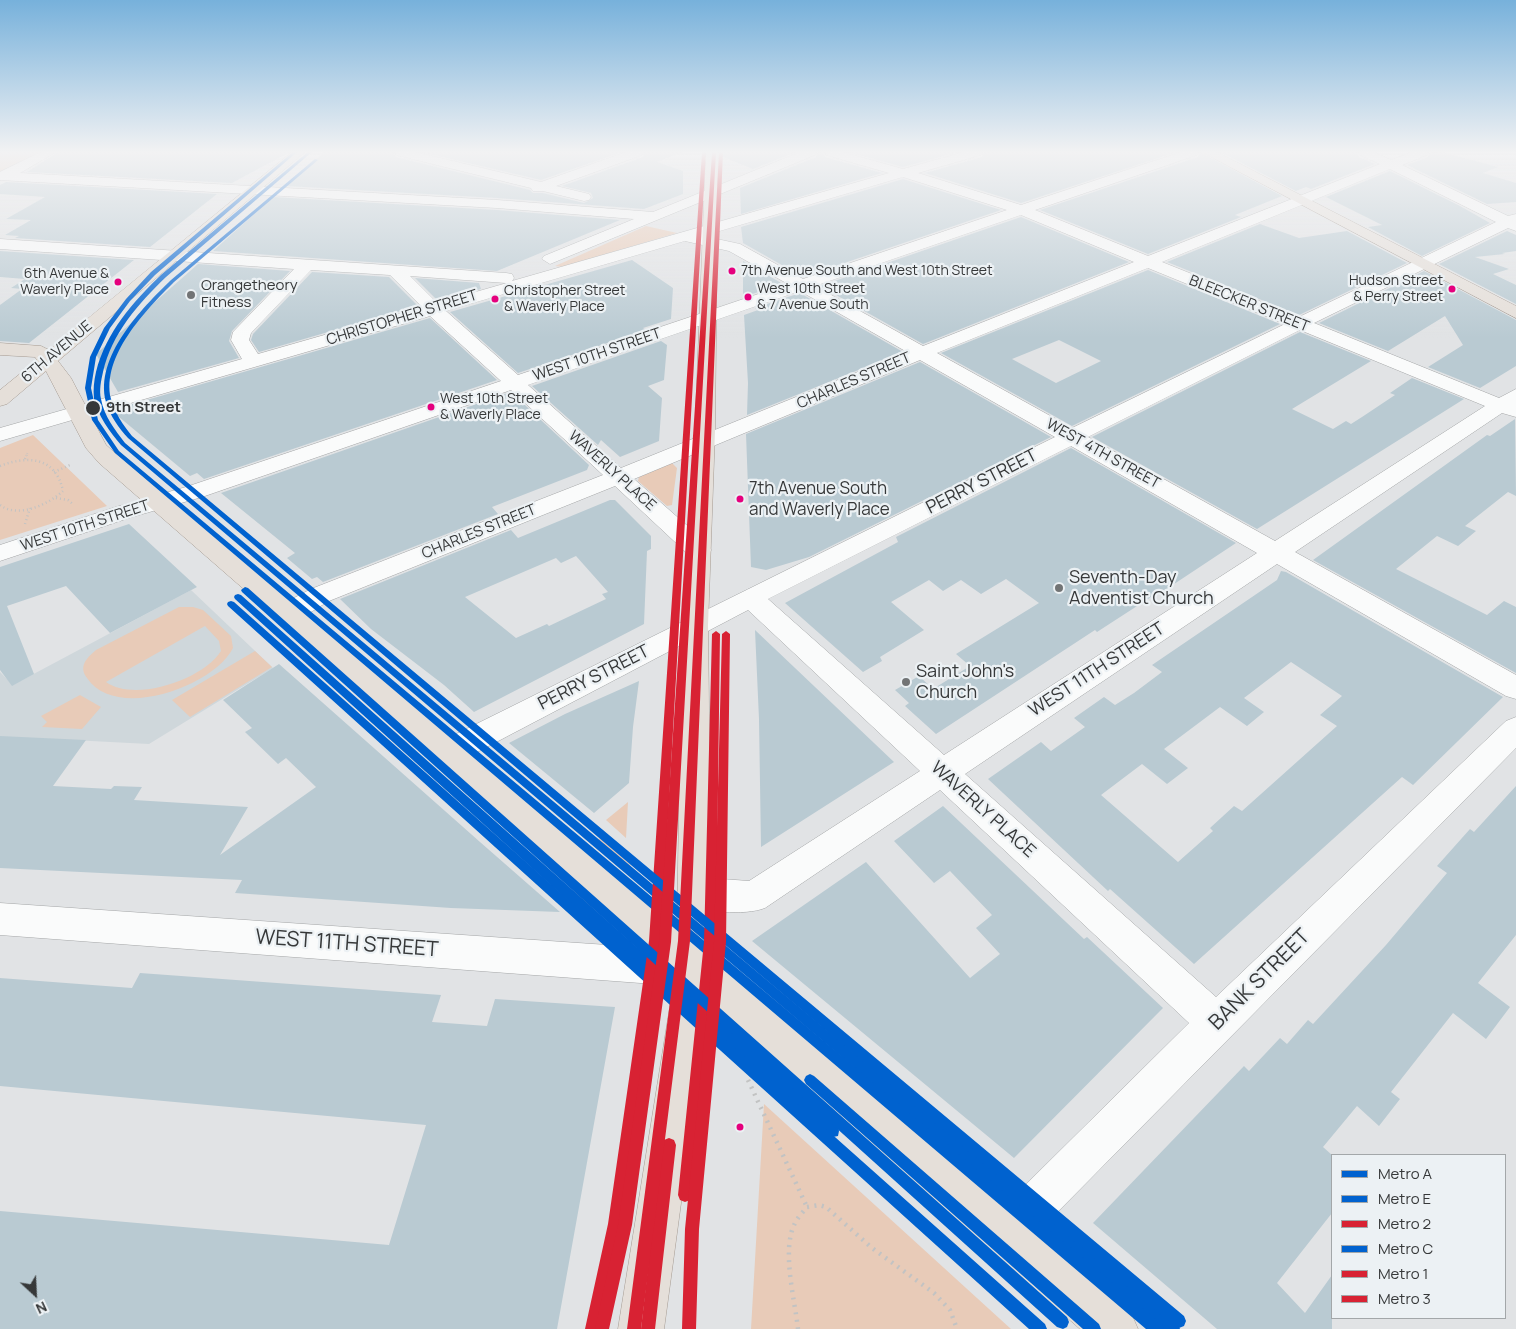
<!DOCTYPE html>
<html>
<head>
<meta charset="utf-8">
<style>
	body { margin:0 }
	#map { position:relative; width:1516px; height:1329px; overflow:hidden; background:#e1e3e5; font-family:Manrope,sans-serif }
	canvas { display:block }
	.legend { position:absolute; left:1331px; top:1154px; width:175px; height:165px; box-sizing:border-box; background:#ecf1f4; border:1px solid #a3a7a9; margin:0; padding:6px 9px; list-style:none; font-size:15px; color:#363839 }
	.legend li { display:flex; align-items:center; gap:10px; height:25px }
	.legend b { width:25px; border:1px solid #a3a7a9 }
	.north { position:absolute; left:10px; top:1269px; width:50px; height:50px; -webkit-text-stroke:4px #ecf1f4; paint-order:stroke; rotate:155deg; font-size:14px; font-weight:700; line-height:20px; text-align:center; color:#363839 }
	.north::after { content:''; display:block; margin:auto; width:18px; height:22px; background:#363839; clip-path:polygon(50% 0,100% 100%,50% 72%,0 100%) }
</style>
</head>
<body>
<div id="map">
<canvas width="1516" height="1329"></canvas>
<ul class="legend">
<li><b style="height:6px;background:#0062cf"></b>Metro A</li>
<li><b style="height:6px;background:#0062cf"></b>Metro E</li>
<li><b style="height:6px;background:#d82233"></b>Metro 2</li>
<li><b style="height:6px;background:#0062cf"></b>Metro C</li>
<li><b style="height:6px;background:#d82233"></b>Metro 1</li>
<li><b style="height:6px;background:#d82233"></b>Metro 3</li>
</ul>
<div class="north">N</div>
</div>
<script>
const c = document.querySelector('canvas').getContext('2d');
c.lineJoin = 'round';
function fillPath(path, color) { c.fillStyle = color; c.fill(path, 'evenodd'); }
function stroke(path, color, width, dash) { c.strokeStyle = color; c.lineWidth = width; c.lineCap = dash ? 'butt' : 'round'; c.setLineDash(dash || []); c.stroke(path); }
function label(font, color, halo, rows, align = 'center') {
  c.font = font + ' Manrope,sans-serif'; c.lineWidth = 4.5; c.setLineDash([]); c.textBaseline = 'middle'; c.strokeStyle = halo; c.fillStyle = color; for (const [text, x, y, turn = 0] of rows) {
    c.save(); c.translate(x, y); c.rotate((+turn || 0) * Math.PI / 180); c.textAlign = isNaN(turn) ? turn : align; if (halo) c.strokeText(text, 0, 0); c.fillText(text, 0, 0); c.restore();
  }
}
fillPath(new Path2D(`
	M191 590 273 668 149 744 33 738 0 780V672L13 685Z`), '#cfd7db');
fillPath(new Path2D(`
	M0 152H44L0 174Z
	M646 226 677 233 562 267 555 266Z
	M33 435 107 506 0 540V448Z
	M672 463 677 468 672 505 667 506 638 481 639 477Z
	M179 607H193L203 610 231 636 233 648C214 686 116 722 87 678 78 666 87 658 96 650ZM205 626 219 641 221 651C204 679 135 703 106 682Z
	M255 651 272 667 190 717 172 700Z
	M80 695 101 707 82 729 42 727 47 722 41 716Z
	M628 802 626 838 606 820Z
	M600 838 631 865 627 869 594 842Z
	M555 879 568 891 578 892 597 908 587 913 550 883Z
	M764 1104 1011 1329H751Z`), '#e8cbb8');
fillPath(new Path2D(`
	M58 152H290L232 183 27 172Z
	M324 152H393L396 157 530 190 533 193H543L584 203 593 198 591 193 562 186 643 157 645 152H682L657 162 683 171V194L644 209 497 198 286 186Z
	M421 152H622L541 180Z
	M720 152H796L753 169 720 156Z
	M848 152H959L903 167Z
	M1200 152 1282 196 1235 215 1241 217 1148 254 1040 210 1198 157Z
	M1220 152H1357L1359 157 1375 164 1311 189 1306 187 1296 191Z
	M818 153 823 152 825 157 882 173 741 214 740 188 816 157Z
	M984 153V152H1177L1021 203 925 173 982 157Z
	M1430 153 1442 152 1498 167 1483 173 1516 183V202L1487 204 1407 165 1428 157Z
	M1390 171 1460 206 1490 223 1422 256 1368 227 1382 225 1326 197Z
	M903 179 1001 210 803 277 743 243 741 227Z
	M6 182 217 194 150 247 15 238 19 236 5 235 31 220 6 219 45 197 0 194V185Z
	M273 197 497 210 620 220 497 271 213 251Z
	M1021 217 1129 262 923 344 820 286Z
	M1260 224 1299 238 1347 231 1407 263 1299 315 1167 262Z
	M1507 231 1516 235V251L1502 253 1505 254 1475 257 1509 269 1493 274 1516 285V304L1439 264Z
	M0 251 134 260 29 343 0 341V305L22 289 11 288 25 279 0 277Z
	M632 260 673 288 671 319 643 328 646 330 518 373 450 312Z
	M743 261 783 284 743 297Z
	M198 264 290 271 232 331 229 341 239 358 118 392 96 354Z
	M1148 270 1280 324 1072 426 941 353ZM1059 340 1101 361 1056 383 1012 359Z
	M1424 271 1516 320V366L1480 388 1428 367 1463 345 1445 316 1388 351 1319 323Z
	M312 272 389 277 418 306 259 352 251 340 253 334Z
	M415 278 479 283 481 289 438 301Z
	M800 293 903 352 747 415 748 383 744 315 758 310 755 308Z
	M430 318 497 380 204 479 197 473 190 476 113 412 127 408 126 406Z
	M1300 332 1371 361 1292 409 1333 429 1346 421 1351 424 1362 417 1395 395 1390 393 1412 378 1464 399 1257 529 1092 437Z
	M661 341 667 345 664 380 648 386 662 398 659 441 620 457 601 440 598 445 532 386Z
	M920 362 1051 437 809 557 766 570 751 567 746 434Z
	M511 392 589 465 587 470 492 507 498 514 323 582 317 577 312 579 287 558 295 553 221 493Z
	M1515 419 1516 496 1508 492 1465 526 1476 531 1458 546 1437 536 1396 569 1487 615 1504 601 1516 607V673L1313 560 1487 435 1490 436Z
	M1071 448 1236 543 1153 598 1151 597 1097 632 1095 630 936 734 905 706 909 703 895 690 919 676 933 689 970 666 956 654 1039 603 1006 579 981 594 961 580 943 591 929 580 891 602 924 630 880 657 882 661 863 672 785 603 898 542 896 537Z
	M610 500H615L651 536V549L647 551 644 624 474 712 444 685 371 629 340 599 511 530 518 538ZM576 556 608 592 602 594 606 599 549 626 547 624 516 638 465 597 556 558 561 563Z
	M129 524 197 587 110 633 66 586 7 606 34 674 12 686 0 670V567Z
	M1281 571 1286 572 1503 697 1413 785 1402 777 1194 964 1110 889 1108 891 988 779 1041 742 1051 751 1085 727 1074 718 1104 697 1115 705 1134 693 1162 672 1152 665 1277 580ZM1291 662 1342 696 1320 715 1337 726 1242 811 1234 806 1210 828 1213 831 1178 862 1101 795 1142 764 1167 784 1188 768 1164 749 1220 707 1247 726 1264 712 1244 698Z
	M755 630 894 762 761 847 759 719Z
	M279 664 480 842 560 912 451 908 235 893 242 880 0 868V736L86 740 53 786 111 789 114 786 142 787 134 800 248 807 220 855 316 787 286 758 278 764 245 732 252 728 223 700Z
	M639 681 633 727 629 783 594 813 509 743 565 714Z
	M1516 786V935L1478 983 1510 1007 1486 1039 1453 1013 1391 1092 1400 1099 1379 1126 1357 1106 1323 1147 1332 1155V1213L1277 1283 1305 1313 1332 1275V1329H1217L1093 1223 1244 1066 1249 1071 1280 1038 1287 1044 1308 1020 1313 1024 1386 945 1447 873 1437 866 1470 829 1474 832Z
	M943 806 1084 939 1087 937 1163 1008 1014 1158 752 941 866 862 970 978 1000 954 976 928 992 915 950 871 934 883 894 841Z
	M140 973 441 995 432 1022 487 1026 495 999 615 1007 557 1329H0V1211L389 1245 426 1125 0 1086V978L132 988Z`), '#b9cad2');
const minor = new Path2D(`
	M41 152H56L20 173 497 200 653 212 800 152H816L815 155 550 264 542 259 544 256 634 219 497 208 0 180V172Z
	M395 152H415L541 182 626 152H643L642 155 556 186 589 194 591 197 589 200 584 201 543 191H533L531 188 396 155Z
	M825 152H843L903 169 964 152H982L981 155 918 173 1021 205 1181 152H1198L1197 155 1035 210 1148 256 1380 164 1360 155 1359 152H1374L1391 160 1412 152H1428L1427 155 1402 165 1508 216 1516 214V231L1508 228 1314 323 1499 398 1516 389V417L1502 413 1295 552 1516 675V699L1506 696 1277 564 965 774 1216 997 1506 721 1516 717V748L1021 1249 1006 1256 991 1249 984 1234 991 1219 1189 1023 940 790 765 908C744 916 703 912 682 904L677 893 682 882 694 877 749 881 920 771 748 610 462 760 451 763 440 760 436 751 440 742 1055 437 920 360 634 479 708 544 711 550 708 556 699 558 690 556 615 486 329 601C313 610 297 624 279 618L275 612 279 606 311 589 603 475 511 390 202 497 132 517 0 561V545L116 507 186 487 501 381 430 316 0 441V428L242 359 231 340 233 332 294 269 0 249V239L506 273 512 274 514 278 512 281 889 173 826 155ZM1390 169 1496 222 1299 317 1162 262ZM903 177 1007 210 803 279 740 244 703 236ZM1021 215 1134 262 923 346 815 286ZM685 241 729 251 788 284 518 375 446 311ZM1148 268 1285 324 1072 428 937 353ZM311 270 390 275 422 307 258 354 249 340 251 333ZM410 276 506 283H507L437 303ZM800 291 907 352 621 468 528 385ZM1300 330 1485 406 1275 541 1088 437ZM1071 446 1257 553 944 755 768 599Z
	M0 903 694 951 707 957 712 969 707 981 694 987 0 935Z`);
const major = new Path2D(`
	M292 152H305L58 361 71 378 106 445 115 453 462 742 677 929 682 625 695 431 706 152H718L715 431 708 625 712 961 760 998 1131 1313 1138 1329H1080L708 1003 664 1329H618L675 975 440 760 99 463 86 448 46 371 7 404 0 406V390L37 360 35 357 0 355V343L41 346 49 350Z
	M1202 152H1217L1516 306V318Z`);
stroke(minor, '#a4a6a7', 1);
stroke(major, '#a59b92', 1);
stroke(new Path2D(`
	M26 456 28 452`), '#c2c3c3', 2, [0.5, 2]);
stroke(new Path2D(`
	M25 459 27 455
	M0 466C28 455 56 457 63 491 49 504 18 519 0 505
	M54 472 70 465
	M56 498 68 500 74 505
	M25 524 30 508`), '#c2c3c3', 2.5, [1, 3]);
stroke(new Path2D(`
	M748 1080 807 1207
	M798 1329C795 1300 781 1250 795 1223 798 1217 803 1212 807 1207L819 1205 826 1207 872 1248 934 1293 950 1310 957 1329`), '#c2c3c3', 4.5, [2, 5.5]);
fillPath(minor, '#fafbfb');
fillPath(major, '#e5dfd9');
fillPath(new Path2D(`
	M308 152H312L166 277C138 304 112 333 103 372 101 381 99 390 101 399 104 416 115 430 125 443L1178 1324 1180 1329H1162L121 445C110 432 98 416 94 399 93 389 94 381 96 372 106 332 133 302 162 274Z
	M238 594 241 595 838 1126 839 1131 838 1136 833 1137 828 1136 235 599 234 597 235 595Z
	M810 1074 814 1076 1099 1324 1101 1329H1083L806 1084 804 1080 806 1076Z`), '#0062cf');
fillPath(new Path2D(`
	M293 152H297L155 275 130 301 110 328 96 357 91 388 98 420 119 451 1162 1324 1164 1329H1146L115 453 92 420 85 388 90 357 104 328 126 299 151 272Z
	M231 601 234 602 1045 1324 1047 1329H1029L228 606 227 604 228 602Z`), '#0062cf');
fillPath(new Path2D(`
	M702 152H706L661 941 622 1224 599 1329H585L608 1224 649 941Z
	M716 631 720 634 716 942 692 1195 690 1200 685 1202 680 1200 678 1195 704 942 712 634Z
	M669 1138 674 1140 676 1145 655 1329H641L662 1145 664 1140Z`), '#d82233');
fillPath(new Path2D(`
	M315 159 318 160 174 282C146 310 101 356 111 399 115 413 123 425 132 436L1184 1316 1186 1321 1184 1326 1179 1328 1174 1326 128 438C119 428 110 416 106 402 94 357 142 308 171 280Z
	M245 587 248 588 1067 1317 1069 1322 1067 1327 1063 1329 1057 1327 242 592 241 590Z`), '#0062cf');
fillPath(new Path2D(`
	M714 152 716 153 671 942 632 1225 609 1329H595L618 1225 659 942 712 153Z
	M726 631 730 634 726 942 699 1229 696 1329H682L685 1229 714 942 722 634Z`), '#d82233');
fillPath(new Path2D(`
	M719 152H723L690 941 641 1329H627L678 941Z`), '#d82233');
const sky = c.createLinearGradient(0, 0, 0, 338);
sky.addColorStop(0, '#77b1db');
sky.addColorStop(0.45, '#f2f2f3');
sky.addColorStop(1, '#f2f2f300');
c.fillStyle = sky;
c.fillRect(0, 0, 1516, 338);
for (const [x, y, r, color] of [
	[732,271,4.5,"#e5007d"],
	[118,282,4.5,"#e5007d"],
	[1452,289,4.5,"#e5007d"],
	[191,295,5,"#727475"],
	[748,297,4.5,"#e5007d"],
	[495,299,4.5,"#e5007d"],
	[431,407,4.5,"#e5007d"],
	[93,408,8,"#363839"],
	[740,499,4.5,"#e5007d"],
	[1059,588,5,"#727475"],
	[906,682,5,"#727475"],
	[740,1127,4.5,"#e5007d"]
]) { const dot = new Path2D(); dot.arc(x, y, r, 0, 2 * Math.PI); c.fillStyle = color; c.fill(dot); stroke(dot, '#ecf1f4', 2); }
label('14px', '#363839', '#ecf1f4', [
	["7th Avenue South and West 10th Street",741,271],
	["6th Avenue &",109,274,"right"],
	["Waverly Place",109,290,"right"],
	["Hudson Street",1443,281,"right"],
	["& Perry Street",1443,297,"right"],
	["West 10th Street",757,289],
	["& 7 Avenue South",757,305],
	["Christopher Street",504,291],
	["& Waverly Place",504,307],
	["West 10th Street",440,399],
	["& Waverly Place",440,415]
], 'left');
label('15px', '#363839', '#ecf1f4', [
	["Orangetheory",201,286],
	["Fitness",201,303]
], 'left');
label('15px', '#363839', '#ecf1f4', [
	["BLEECKER STREET",1249,304,22],
	["CHRISTOPHER STREET",402,318,-17],
	["6TH AVENUE",57,352,-40],
	["WEST 10TH STREET",597,355,-19],
	["CHARLES STREET",854,381,-23],
	["WEST 4TH STREET",1103,454,29],
	["WAVERLY PLACE",612,471,42],
	["WEST 10TH STREET",85,526,-18],
	["CHARLES STREET",479,532,-22]
]);
label('bold 15px', '#363839', '#ecf1f4', [
	["9th Street",106,408]
], 'left');
label('17px', '#363839', '#ecf1f4', [
	["7th Avenue South",749,489],
	["and Waverly Place",749,510]
], 'left');
label('18px', '#363839', '#ecf1f4', [
	["PERRY STREET",982,482,-27],
	["WEST 11TH STREET",1097,670,-33],
	["PERRY STREET",594,678,-27],
	["WAVERLY PLACE",983,810,42]
]);
label('18px', '#363839', '#ecf1f4', [
	["Seventh-Day",1069,578],
	["Adventist Church",1069,599],
	["Saint John's",916,672],
	["Church",916,693]
], 'left');
label('21px', '#363839', '#ecf1f4', [
	["WEST 11TH STREET",347,944,4],
	["BANK STREET",1260,980,-45]
]);
</script>
</body>
</html>
